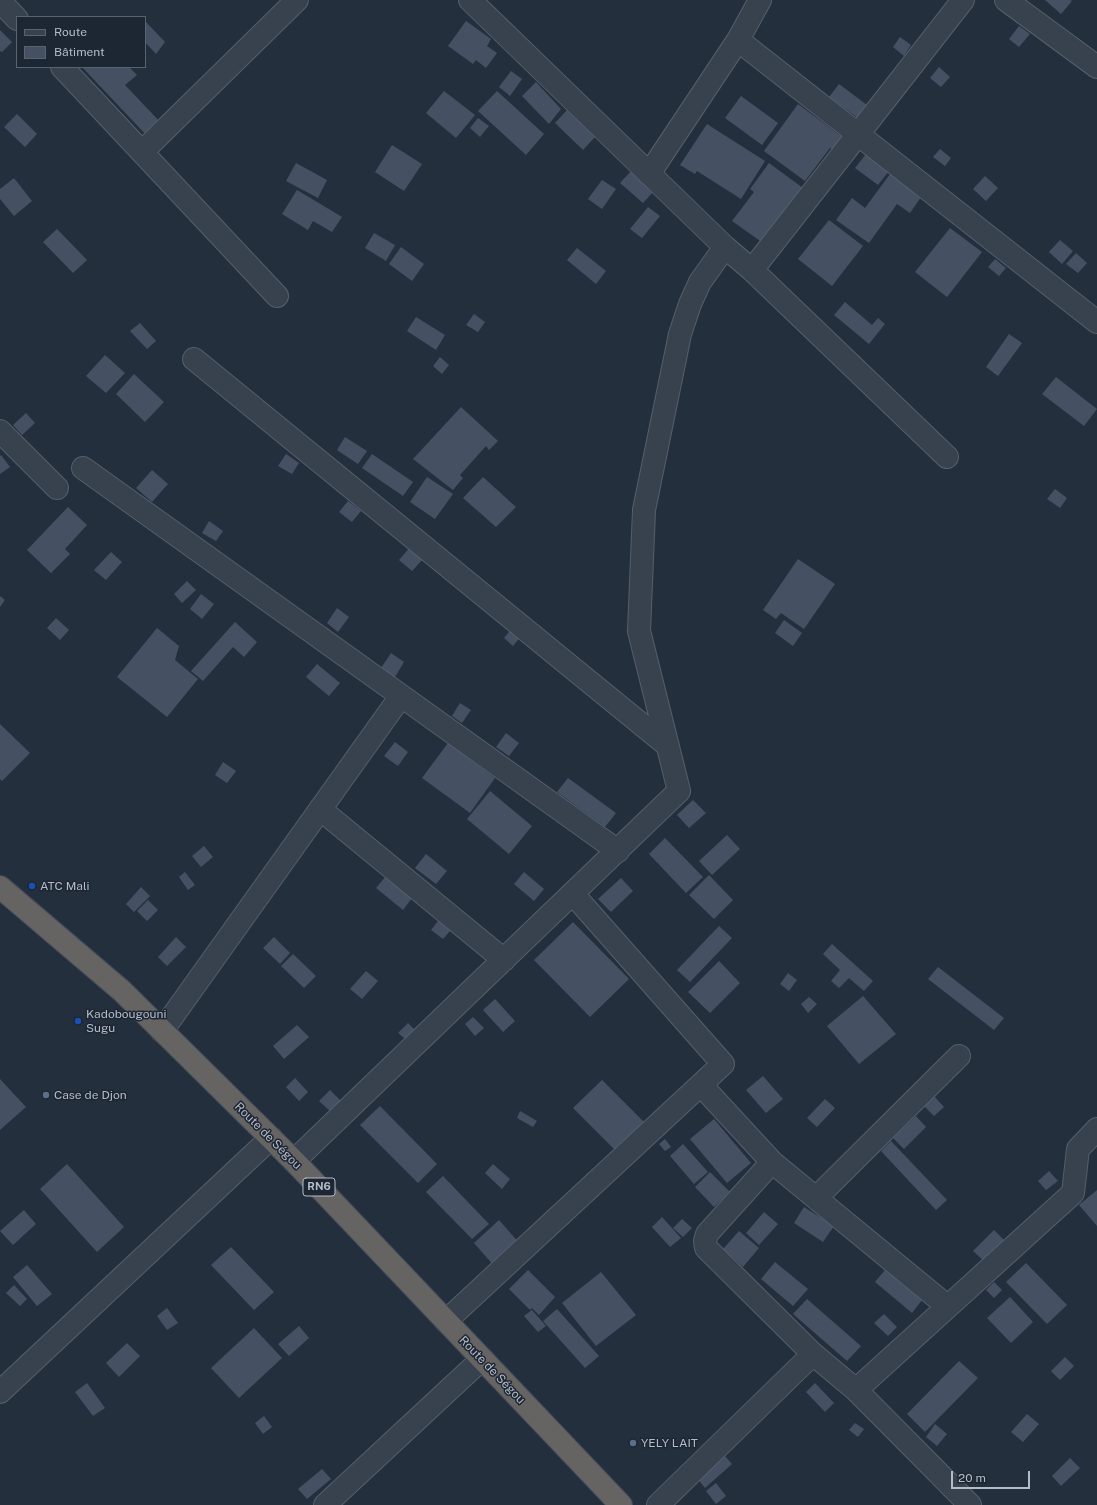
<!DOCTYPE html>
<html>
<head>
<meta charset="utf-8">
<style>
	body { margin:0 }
	#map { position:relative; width:1097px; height:1505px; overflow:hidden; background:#242f3e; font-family:"Public Sans",sans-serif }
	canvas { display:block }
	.legend { position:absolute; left:16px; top:16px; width:130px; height:52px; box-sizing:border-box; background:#1d2633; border:1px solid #59626f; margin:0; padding:5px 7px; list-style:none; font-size:12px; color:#b4bcc9 }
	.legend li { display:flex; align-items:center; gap:8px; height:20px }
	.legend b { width:20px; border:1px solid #59626f }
	.scale { position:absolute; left:951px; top:1471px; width:79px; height:18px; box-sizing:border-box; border:2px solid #b4bcc9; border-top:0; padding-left:5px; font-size:12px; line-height:14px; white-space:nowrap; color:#b4bcc9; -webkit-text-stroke:3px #1d2633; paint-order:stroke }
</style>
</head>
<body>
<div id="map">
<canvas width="1097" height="1505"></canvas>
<ul class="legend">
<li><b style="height:5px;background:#38414e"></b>Route</li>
<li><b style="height:11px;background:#455162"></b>Bâtiment</li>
</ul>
<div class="scale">20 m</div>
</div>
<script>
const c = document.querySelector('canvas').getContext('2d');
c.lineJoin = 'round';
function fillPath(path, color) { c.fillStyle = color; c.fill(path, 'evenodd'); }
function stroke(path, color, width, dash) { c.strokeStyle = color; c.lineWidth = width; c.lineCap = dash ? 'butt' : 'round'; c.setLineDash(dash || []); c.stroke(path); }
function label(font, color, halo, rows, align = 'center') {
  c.font = font + ' "Public Sans",sans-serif'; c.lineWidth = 3; c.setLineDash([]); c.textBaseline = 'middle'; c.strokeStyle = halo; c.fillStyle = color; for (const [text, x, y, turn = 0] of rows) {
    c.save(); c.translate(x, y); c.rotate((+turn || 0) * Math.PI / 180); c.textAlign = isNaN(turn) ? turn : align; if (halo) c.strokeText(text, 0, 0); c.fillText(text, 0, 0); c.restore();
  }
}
fillPath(new Path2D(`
	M1045 0H1070L1072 1 1061 14Z
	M466 21 491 39 487 46 497 53 486 68 476 60 473 64 448 46Z
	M146 22 165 42 156 54 145 42V23Z
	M1019 26 1030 34 1019 47 1009 39Z
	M0 30 12 42 2 52 0 51Z
	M900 37 911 45 904 56 893 47Z
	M82 67H129L137 75 125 85 163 125 149 138Z
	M939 67 950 77 941 87 930 78Z
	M511 71 522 79 510 96 499 87Z
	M536 82 561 109 549 124 522 96Z
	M839 84 867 105 858 118 829 97Z
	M444 91 475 115 456 138 426 113Z
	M497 91 544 134 526 155 478 111Z
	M741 96 778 123 762 145 725 118Z
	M798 104 842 137 833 150 830 148 805 181 764 151Z
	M567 110 595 137 583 150 555 123Z
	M17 114 37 134 25 147 4 127Z
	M478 118 489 126 480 137 470 128Z
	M707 124 765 161 741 199 697 171 695 174 680 165Z
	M392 145 422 164 404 191 375 172Z
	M940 149 951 158 945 166 933 157Z
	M866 154 889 171 878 185 855 168Z
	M296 163 327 180 318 198 286 181Z
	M769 163 803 188 763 243 732 221 754 192 750 189Z
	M631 171 654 191 643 203 620 183Z
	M890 174 921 197 910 213 897 204 869 243 836 220 852 198 865 208Z
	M985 176 998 188 986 201 973 189Z
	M14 178 32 201 14 216 0 199V189Z
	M602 180 616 189 602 209 588 199Z
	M297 190 342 217 332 232 313 221 308 230 282 214Z
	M648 207 660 216 642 238 630 229Z
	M829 220 863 246 832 286 798 259Z
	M950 228 982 252 947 297 915 272Z
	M57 229 87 260 73 273 43 242Z
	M374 233 395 245 386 261 365 248Z
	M1060 240 1073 251 1062 264 1049 252Z
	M401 247 424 264 412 281 389 264Z
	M577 248 606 271 596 284 567 260Z
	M1076 253 1087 263 1078 273 1066 264Z
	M995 259 1006 268 999 276 988 267Z
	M845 302 872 325 878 318 885 324 869 344 834 315Z
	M474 314 485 322 478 332 466 325Z
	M416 317 445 335 436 350 407 331Z
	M140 323 156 341 147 349 130 331Z
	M1009 334 1022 343 998 376 986 367Z
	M105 355 125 373 106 393 86 376Z
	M440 357 449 365 442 374 433 366Z
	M134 374 164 402 145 422 116 394Z
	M1056 377 1097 409 1084 426 1042 394Z
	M461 407 498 441 489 450 486 446 460 475 463 478 453 490 413 459Z
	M26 413 35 423 22 435 13 425Z
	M345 437 367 451 358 464 337 450Z
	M286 454 299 463 292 474 278 466Z
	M372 454 413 482 403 496 362 468Z
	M1 455 10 467 0 474V456Z
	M152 470 168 484 152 502 136 488Z
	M427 477 453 494 435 519 410 502Z
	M483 477 516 507 496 527 463 498Z
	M1055 489 1067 498 1060 508 1047 499Z
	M348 501 361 511 352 522 339 512Z
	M68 507 87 525 65 549 70 554 51 573 27 550Z
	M209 521 223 531 216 541 202 533Z
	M411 546 424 558 412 571 399 560Z
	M111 552 122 562 106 580 94 570Z
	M798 559 835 584 804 629 781 613 776 619 763 610Z
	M187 581 196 590 182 603 174 594Z
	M201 594 214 604 202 619 190 609Z
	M0 596 5 600 0 607Z
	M337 608 349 617 338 632 327 623Z
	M56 618 69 630 60 640 47 628Z
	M784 620 802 633 793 646 775 633Z
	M235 622 257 642 244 657 233 647 203 681 191 671Z
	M157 628 179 646 175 660 198 679 167 717 117 677Z
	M512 628 522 635 513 646 504 638Z
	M391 653 404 662 395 677 381 668Z
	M317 664 340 683 329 696 306 677Z
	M460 703 471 710 462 723 452 716Z
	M0 724 30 753 2 781 0 779Z
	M506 733 519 743 509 756 496 747Z
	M395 742 408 752 398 766 384 756Z
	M448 743 495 778 470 813 422 778Z
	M223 762 236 771 227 783 215 775Z
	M568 778 616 813 605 827 557 792Z
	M490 791 532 826 509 854 467 819Z
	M693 800 706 813 689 828 677 815Z
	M727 835 740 849 712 875 699 861Z
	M665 838 703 877 686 893 649 854Z
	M204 846 213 857 201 867 192 856Z
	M426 854 447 871 436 884 415 868Z
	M185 872 195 885 188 890 179 877Z
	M524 872 544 889 534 901 514 884Z
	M709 875 733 900 714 919 689 895Z
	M386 876 412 898 403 910 376 888Z
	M621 878 633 891 611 912 598 899Z
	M141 887 150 896 134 912 126 904Z
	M148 900 158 910 147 921 137 911Z
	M438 921 451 930 443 939 431 930Z
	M573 922 629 979 590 1017 534 960Z
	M719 926 732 938 690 982 677 970Z
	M176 937 186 947 167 966 158 957Z
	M274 937 290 953 280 964 263 948Z
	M832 944 873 981 864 991 849 978 839 988 831 981 840 970 823 954Z
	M293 954 316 976 304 988 281 966Z
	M719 961 740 983 710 1013 688 992Z
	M938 967 1004 1018 994 1030 928 979Z
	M366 971 378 981 362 999 350 989Z
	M788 973 797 980 789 991 780 984Z
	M863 996 896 1034 859 1064 827 1026Z
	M809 997 817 1004 808 1013 801 1004Z
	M495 999 515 1021 503 1032 483 1010Z
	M473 1017 484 1028 475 1036 465 1024Z
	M408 1023 417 1032 408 1041 398 1033Z
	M297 1025 309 1037 284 1059 273 1046Z
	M763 1076 783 1099 766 1113 746 1090Z
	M295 1078 308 1092 299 1101 286 1087Z
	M0 1079 26 1107 0 1130Z
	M602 1080 648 1126 619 1154 573 1108Z
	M330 1090 342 1102 331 1112 319 1101Z
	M934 1096 944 1107 934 1116 923 1105Z
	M825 1099 835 1108 817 1127 807 1118Z
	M380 1106 437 1164 418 1183 360 1125Z
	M520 1111 537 1121 533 1127 517 1118Z
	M916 1116 926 1127 904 1149 893 1138Z
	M714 1119 751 1163 727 1183 690 1139Z
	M665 1139 671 1147 665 1151 659 1144Z
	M891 1141 947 1200 936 1210 881 1151Z
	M683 1144 708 1172 694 1184 670 1156Z
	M67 1164 124 1227 97 1252 40 1189Z
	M493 1164 510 1179 502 1189 485 1173Z
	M1049 1171 1058 1181 1046 1190 1038 1181Z
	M710 1172 730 1192 714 1207 695 1187Z
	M443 1176 489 1224 472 1239 426 1192Z
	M1097 1190V1226L1079 1205Z
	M804 1207 834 1226 823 1242 794 1223Z
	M24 1210 36 1224 13 1245 0 1231Z
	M764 1212 778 1224 759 1245 746 1233Z
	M662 1217 681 1238 670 1247 652 1227Z
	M682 1219 692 1228 683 1237 673 1228Z
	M499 1220 521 1245 495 1267 474 1243Z
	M994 1230 1004 1240 984 1261 973 1251Z
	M739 1231 759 1248 743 1267 723 1249Z
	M231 1247 274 1292 254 1310 211 1265Z
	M775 1262 808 1289 793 1306 761 1279Z
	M1026 1263 1067 1305 1047 1324 1006 1282Z
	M27 1265 52 1294 37 1306 13 1277Z
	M528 1270 555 1297 539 1315 532 1308 530 1310 509 1289Z
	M885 1270 922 1300 912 1313 875 1282Z
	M601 1272 636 1315 596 1346 562 1303Z
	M994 1282 1002 1290 994 1298 986 1290Z
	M14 1285 27 1299 20 1306 6 1293Z
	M1010 1297 1033 1322 1011 1343 987 1318Z
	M807 1299 861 1346 847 1361 793 1314Z
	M167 1308 178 1323 167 1330 157 1316Z
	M557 1309 599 1356 585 1368 543 1321Z
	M532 1310 546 1326 538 1332 524 1316Z
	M884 1314 897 1327 888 1336 874 1323Z
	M299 1326 309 1338 289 1356 278 1344Z
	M254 1328 282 1358 239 1398 211 1368Z
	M127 1343 140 1356 119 1377 106 1363Z
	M1065 1357 1074 1366 1060 1380 1051 1371Z
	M959 1361 978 1378 925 1432 907 1414Z
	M87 1383 105 1408 93 1416 75 1392Z
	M815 1383 834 1403 825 1412 806 1392Z
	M1027 1414 1039 1424 1023 1442 1011 1432Z
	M264 1416 272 1427 263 1434 255 1423Z
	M855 1423 864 1429 858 1437 849 1430Z
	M935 1424 947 1434 937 1446 926 1437Z
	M724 1455 732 1464 705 1488 697 1478Z
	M1070 1458 1080 1468 1061 1486 1052 1476Z
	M322 1469 331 1479 307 1499 298 1489Z
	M716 1483 726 1496 716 1504 706 1491Z`), '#455162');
const minor = new Path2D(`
	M470 0 725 247 752 270 947 457
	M1006 0 1097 67
	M0 1 17 19
	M738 40 1097 322
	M62 67 277 296
	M142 152 297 0
	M649 174 738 40 760 0
	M752 270 963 0
	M194 359 668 746
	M0 431 57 488
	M83 468 618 851
	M320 809 504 960
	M162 1031 401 696
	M701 1085 772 1162 947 1306
	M294 1161 679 791 639 631 644 510 680 334 690 304 700 282 725 247
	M772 1162 707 1234 705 1241 706 1248 813 1354 856 1390 970 1505
	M816 1198 959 1056
	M446 1321 723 1064 573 894
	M856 1390 1073 1193 1078 1149 1097 1129
	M0 1392 271 1138
	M325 1505 482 1359
	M658 1505 813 1354`);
const trunk = new Path2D(`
	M0 887 122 991 294 1161 621 1505`);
stroke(minor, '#565f6c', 24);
stroke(trunk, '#434c59', 24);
stroke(minor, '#38414e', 22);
stroke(trunk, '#656462', 22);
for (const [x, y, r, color] of [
	[32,886,4,"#1a4fb4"],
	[78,1021,4,"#1a4fb4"],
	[46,1095,4,"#5c6f8a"],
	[633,1443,4,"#5c6f8a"]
]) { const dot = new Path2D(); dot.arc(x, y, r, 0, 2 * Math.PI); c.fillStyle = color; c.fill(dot); stroke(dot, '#1d2633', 1.5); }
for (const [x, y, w] of [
	[319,1187,32]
]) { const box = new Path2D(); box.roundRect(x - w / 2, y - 9, w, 18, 3); c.fillStyle = '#1d2633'; c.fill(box); stroke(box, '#b4bcc9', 1); }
label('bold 11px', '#b4bcc9', null, [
	["RN6",319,1187]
]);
label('12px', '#b4bcc9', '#1d2633', [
	["ATC Mali",40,886],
	["Kadobougouni",86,1014],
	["Sugu",86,1028],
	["Case de Djon",54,1095],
	["YELY LAIT",641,1443]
], 'left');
label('12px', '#b4bcc9', '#1d2633', [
	["Route de Ségou",268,1136,45],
	["Route de Ségou",492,1370,46]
]);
</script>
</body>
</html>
